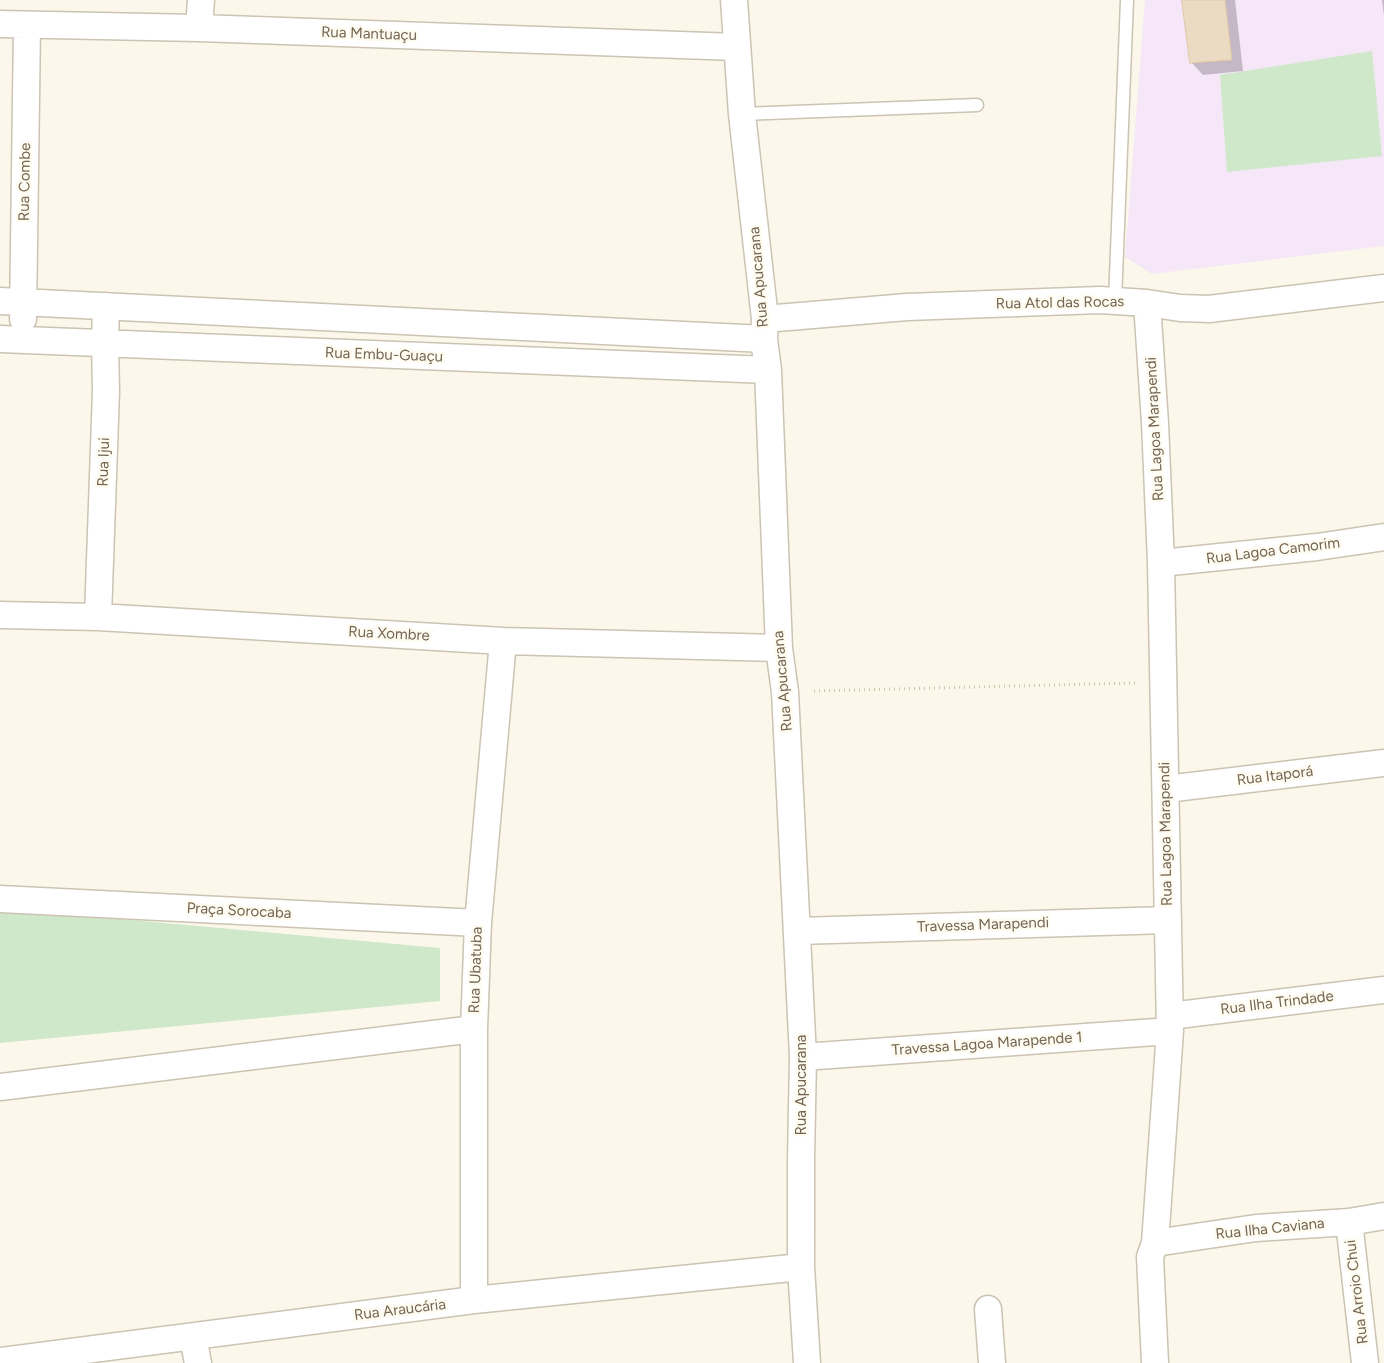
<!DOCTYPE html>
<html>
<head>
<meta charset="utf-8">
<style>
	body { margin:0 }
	canvas { display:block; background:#fbf8eb }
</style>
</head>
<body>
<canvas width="1384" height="1363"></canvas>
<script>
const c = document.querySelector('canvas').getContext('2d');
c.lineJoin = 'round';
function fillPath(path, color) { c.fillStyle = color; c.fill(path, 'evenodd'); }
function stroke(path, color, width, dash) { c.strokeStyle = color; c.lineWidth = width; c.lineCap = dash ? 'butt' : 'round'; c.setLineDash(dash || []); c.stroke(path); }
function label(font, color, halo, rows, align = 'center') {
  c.font = font + ' Figtree,sans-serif'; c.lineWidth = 5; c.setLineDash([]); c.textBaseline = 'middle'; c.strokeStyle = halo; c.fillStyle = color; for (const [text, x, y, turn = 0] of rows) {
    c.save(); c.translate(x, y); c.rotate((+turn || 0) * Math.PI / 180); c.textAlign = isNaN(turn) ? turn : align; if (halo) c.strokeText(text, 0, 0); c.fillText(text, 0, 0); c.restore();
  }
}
fillPath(new Path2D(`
	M1145 0H1384V246L1152 274 1125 257Z`), '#f5e7f8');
fillPath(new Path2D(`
	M1372 51 1382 156 1227 172 1220 75Z
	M0 908 440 948V1001L0 1043Z`), '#d0e8ca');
fillPath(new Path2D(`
	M1184 0H1235L1243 71 1203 75 1191 62Z
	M1382 0H1384V16Z`), '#0003');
const building = new Path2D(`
	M1182 0H1225L1232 60 1190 63Z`);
fillPath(building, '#ecdbc3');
stroke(building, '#dfc7a7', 1);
const lane = new Path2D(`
	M742 114 977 105
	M1115 301 1127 0`);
const street = new Path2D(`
	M734 0 742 114 765 319 764 339 768 370 779 648 785 692 803 1057 801 1160V1267L807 1363
	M0 24 199 28 737 47
	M199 28 201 0
	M0 301 764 339
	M1147 303 1155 423 1161 563 1170 1031 1155 1243 1150 1257 1155 1363
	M23 319 27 25
	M765 319 907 307 1100 300 1147 303 1180 308 1209 309 1384 288
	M0 339 768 370
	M1161 563 1317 547 1384 537
	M0 615 98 617 503 641 779 648
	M98 617 106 391 105 343 106 306
	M1166 789 1384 763
	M0 899 478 923
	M798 931 1168 920
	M1170 1016 1384 990
	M803 1057 1170 1031
	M0 1087 474 1029
	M1349 1222 1365 1363
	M1155 1243 1256 1228 1349 1222 1384 1216
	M474 1300V1029L478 923 503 641
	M988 1309 992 1363
	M193 1337 198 1363
	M0 1361 474 1300 801 1267`);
stroke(lane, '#ccc3b2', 15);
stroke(street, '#ccc3b2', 29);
stroke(new Path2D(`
	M814 691 1135 683`), '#d3c1a8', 3, [1, 4]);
stroke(lane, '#fff', 12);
stroke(street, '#fff', 26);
label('15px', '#746450', '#fefbf1', [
	["Rua Mantuaçu",369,34,2],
	["Rua Combe",25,182,-89],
	["Rua Apucarana",759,277,-95],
	["Rua Atol das Rocas",1060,303,-1],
	["Rua Embu-Guaçu",384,355,2],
	["Rua Lagoa Marapendi",1155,429,-93],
	["Rua Ijui",104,462,-88],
	["Rua Lagoa Camorim",1273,551,-7],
	["Rua Xombre",389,634,3],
	["Rua Apucarana",783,681,-95],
	["Rua Itaporá",1275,776,-7],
	["Rua Lagoa Marapendi",1166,834,-91],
	["Praça Sorocaba",239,911,3],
	["Travessa Marapendi",983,925,-2],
	["Rua Ubatuba",476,970,-88],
	["Rua Ilha Trindade",1277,1003,-7],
	["Travessa Lagoa Marapende 1",987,1044,-4],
	["Rua Apucarana",802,1085,-90],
	["Rua Ilha Caviana",1270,1229,-6],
	["Rua Arroio Chui",1357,1292,-97],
	["Rua Araucária",400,1310,-7]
]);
</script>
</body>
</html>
